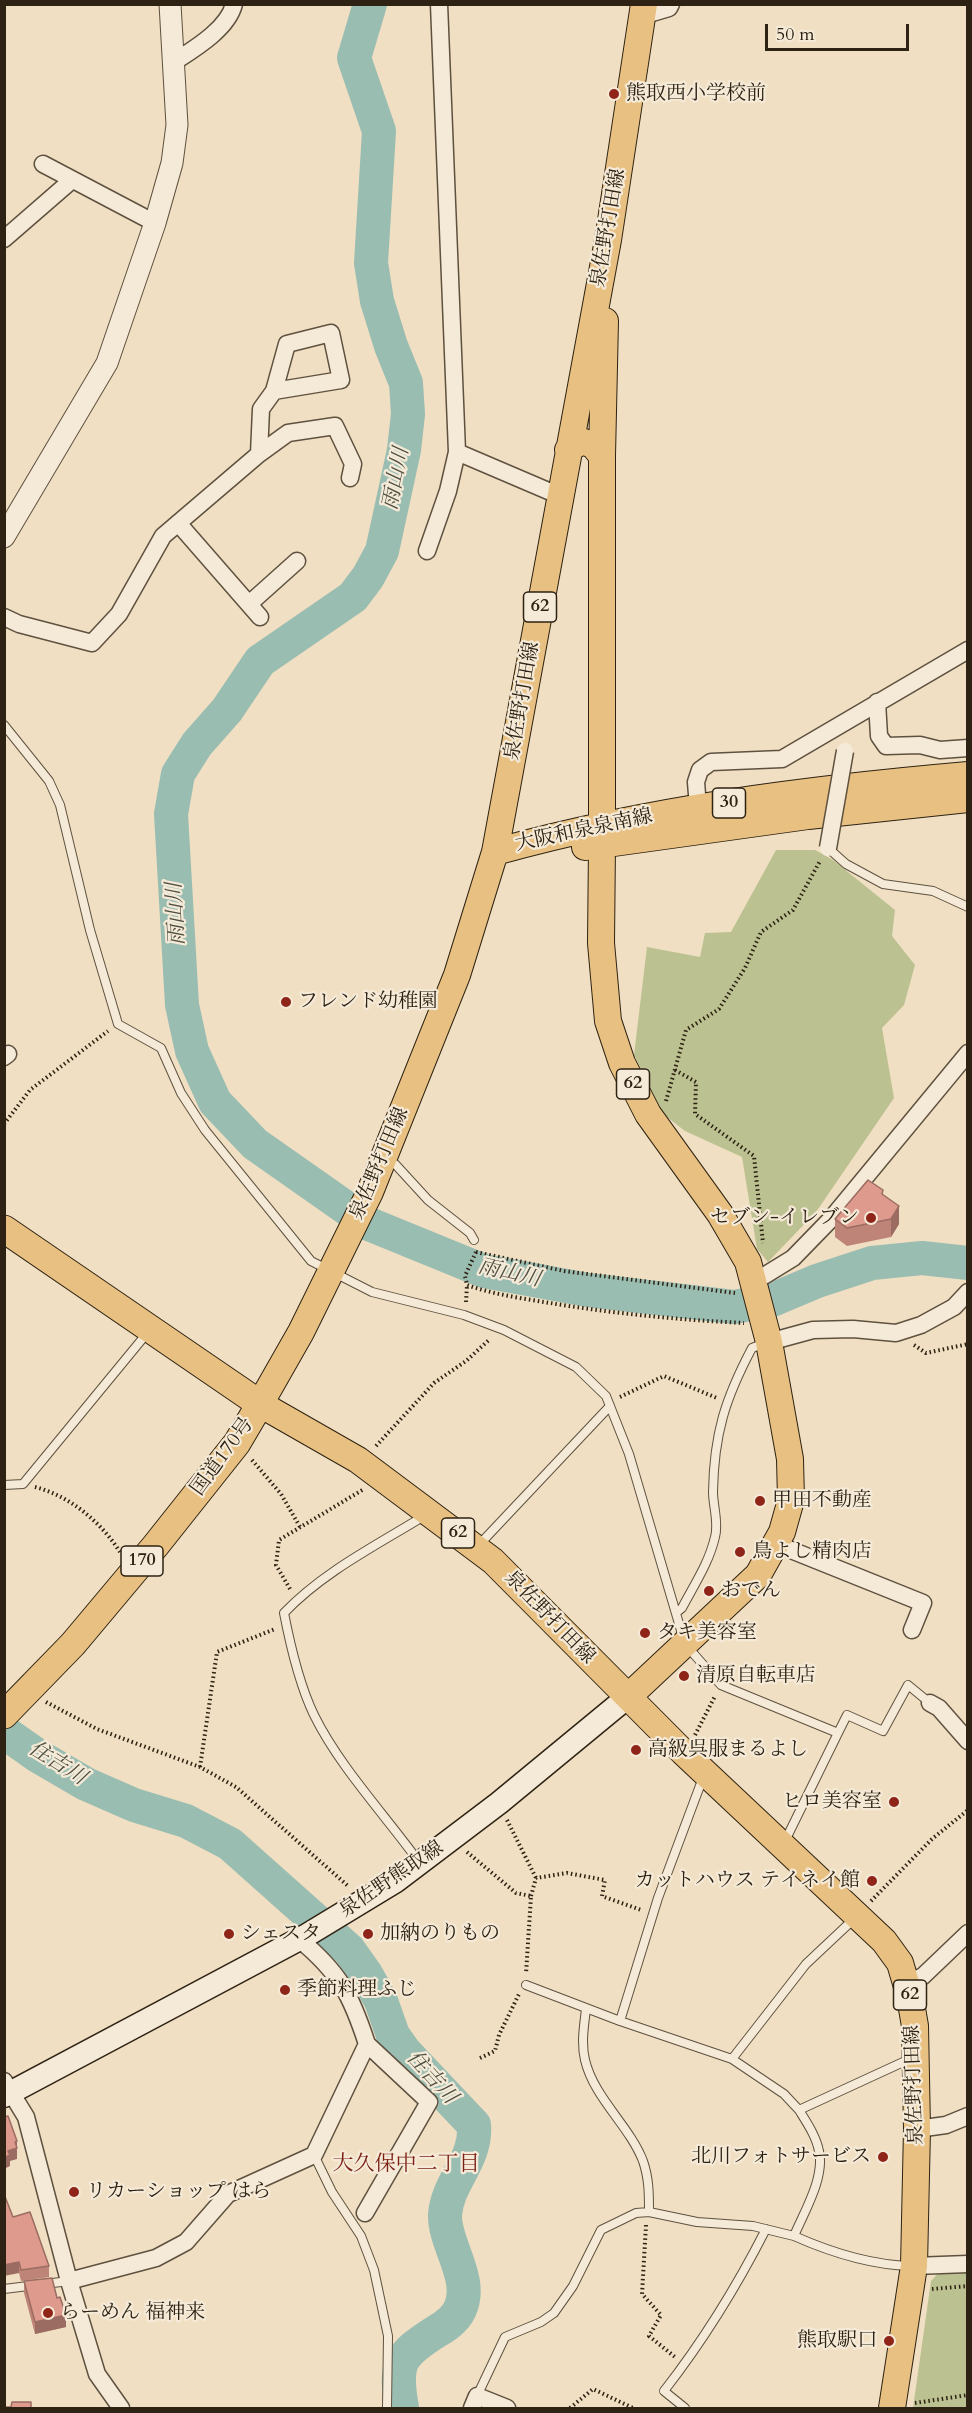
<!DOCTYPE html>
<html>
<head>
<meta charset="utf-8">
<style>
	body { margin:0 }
	#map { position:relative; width:972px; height:2413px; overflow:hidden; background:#f0dfc2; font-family:Cardo,serif }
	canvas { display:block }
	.frame { position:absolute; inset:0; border:6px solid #2d2213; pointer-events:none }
	.scale { position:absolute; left:765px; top:24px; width:144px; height:27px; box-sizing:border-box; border:3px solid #2d2213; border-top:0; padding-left:8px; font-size:18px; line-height:21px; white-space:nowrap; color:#2d2213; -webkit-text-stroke:4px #f5ead7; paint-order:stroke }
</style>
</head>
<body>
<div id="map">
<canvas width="972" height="2413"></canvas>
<div class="frame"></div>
<div class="scale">50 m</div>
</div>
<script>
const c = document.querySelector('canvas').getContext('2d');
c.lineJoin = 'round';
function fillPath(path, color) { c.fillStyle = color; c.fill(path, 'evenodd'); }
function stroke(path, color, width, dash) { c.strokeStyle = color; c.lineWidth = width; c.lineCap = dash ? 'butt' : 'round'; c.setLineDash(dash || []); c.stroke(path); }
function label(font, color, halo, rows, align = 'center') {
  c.font = font + ' Cardo,"Noto Serif JP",serif'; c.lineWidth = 4.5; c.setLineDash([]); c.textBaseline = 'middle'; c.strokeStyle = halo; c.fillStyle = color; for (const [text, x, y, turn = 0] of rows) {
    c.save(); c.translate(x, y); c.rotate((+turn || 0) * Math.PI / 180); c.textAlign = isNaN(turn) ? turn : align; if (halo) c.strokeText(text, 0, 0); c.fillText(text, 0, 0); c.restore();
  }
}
fillPath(new Path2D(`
	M776 850H815L833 860 895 910 892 936 915 965 904 1005 882 1028 894 1098 816 1212 768 1262 757 1249 742 1157 685 1131 663 1114 634 1055 647 947 700 957 705 933 731 932Z
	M967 2268V2408H913L931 2281 942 2269Z`), '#bcc191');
stroke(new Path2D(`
	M370 4 354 58 379 131 371 263 377 301 391 346 406 383 408 414 404 450 382 551 368 577 353 597 260 661 227 710 197 744 178 774 171 814 182 1005 192 1051 215 1102 255 1144 369 1224 484 1271 588 1290 734 1307 772 1300 817 1281 872 1263 922 1258 968 1263
	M4 1732 38 1756 86 1784 134 1805 186 1821 230 1844 349 1950 366 1974 381 2001 393 2035 405 2052 474 2125C477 2160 447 2182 445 2215 444 2244 474 2279 460 2309 456 2318 446 2326 437 2331 399 2355 394 2363 402 2408`), '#9abdb2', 34);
const service = new Path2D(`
	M4 725 49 781 60 805 90 930 118 1024 161 1048 181 1093 205 1130 311 1261 372 1292 464 1315 504 1330 576 1367 606 1396 629 1454 685 1644 721 1685 838 1733 847 1715 883 1731 908 1685 930 1703
	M828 848 846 864 883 884 933 891 968 907
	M387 1161 395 1164 428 1200 470 1233 474 1240
	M4 1485 23 1484 148 1332
	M477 1547 610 1406
	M677 1612 682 1608C694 1585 709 1563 715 1537 719 1523 713 1506 713 1492 714 1434 725 1399 752 1348L765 1343
	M784 1843 838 1733
	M419 1862C385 1815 339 1766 314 1715 300 1686 290 1644 284 1613 323 1572 377 1545 424 1516
	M526 1985 620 2021 732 2059 784 2094 799 2110 912 2058
	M620 2021 658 1898 704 1775
	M732 2059 806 1964 856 1917
	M799 2110C807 2123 816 2136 819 2151 825 2178 804 2212 794 2236 830 2252 871 2265 911 2266
	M314 2155 332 2192 361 2236 374 2270 388 2336 387 2408
	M649 2212 697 2222 753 2226 794 2236
	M4 2289 69 2281
	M477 2396 505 2337 541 2322 554 2313 573 2286 601 2230 636 2213 649 2212C649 2194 649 2178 643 2161 629 2125 594 2098 585 2060 581 2043 584 2026 586 2009
	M685 2408 664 2391C703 2341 737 2286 766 2229`);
const minor = new Path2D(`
	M439 4 457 452 560 496
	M642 16 669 8 671 4
	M174 62C194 49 228 29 234 4
	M43 164 155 223
	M4 239 72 180
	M259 454 288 433 335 426 353 464 350 478
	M178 523 260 617
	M427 551 448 491 457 452
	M249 604 297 561
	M4 617 19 624 92 643 119 614 163 536 259 454 261 409 274 391 287 344 331 333 341 380 274 391
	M877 702 879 736 886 746 920 745 940 750 968 748
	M698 807 696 782 700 770 711 762 782 759 968 650
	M4 1057 8 1054
	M754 1282 793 1258 830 1220 968 1053
	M769 1342 813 1330 853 1329 896 1333 921 1325 954 1307 968 1292
	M776 1544 923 1603 912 1630
	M930 1703 939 1708 968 1741
	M907 1984 923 1976 968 1933
	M4 2081 26 2117 69 2281 97 2374 121 2408
	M917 2129 946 2125 968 2116
	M365 2213 429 2102 367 2044
	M914 2266 968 2264
	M69 2281 156 2258 186 2242 228 2194 314 2155 367 2044C351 1995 340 1973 299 1939
	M472 2408 477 2396 507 2408`);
const tertiary = new Path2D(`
	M4 537 107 363 155 223 172 163 177 125 170 4`);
const secondary = new Path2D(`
	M4 2096 307 1935 396 1881 499 1803 630 1695`);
const primary = new Path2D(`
	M644 4 608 240 495 852 457 975 370 1192 301 1332 260 1404 358 1460 493 1561 683 1752 884 1941 900 1963 910 1997 915 2026 917 2129 914 2266 892 2408
	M568 450 581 441 593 445 602 456V825
	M602 456 605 321
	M602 845 601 943 608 1021 622 1063 648 1114 720 1214 748 1262 769 1342 790 1459 791 1500 782 1532 758 1575 630 1695
	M585 847 808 816 968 799
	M495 852C649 809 808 789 968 775`);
const trunk = new Path2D(`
	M4 1229 260 1404 237 1443 156 1545 73 1644 4 1715`);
stroke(service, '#5e513f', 10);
stroke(minor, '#5e513f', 19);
stroke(tertiary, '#5e513f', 23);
stroke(secondary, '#2d2213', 25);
stroke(primary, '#2d2213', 28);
stroke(trunk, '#2d2213', 29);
stroke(new Path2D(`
	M675 1070 696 1082 695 1114 754 1156 763 1243
	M666 1101 686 1030 719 1009 745 968 761 932 793 910 820 861
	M4 1124 30 1090 108 1031
	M476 1252 465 1276 467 1285C495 1295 527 1299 556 1304 619 1314 681 1320 744 1323
	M476 1252 564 1271 735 1293
	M466 1302 467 1285
	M914 1345 926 1353 968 1344
	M620 1397 664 1376 717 1398
	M376 1446 434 1383 466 1361 490 1339
	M252 1460 281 1494 300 1527
	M35 1487C70 1496 101 1522 120 1552
	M290 1589 276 1565 279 1540 364 1489
	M46 1702 97 1729 200 1767 236 1787 348 1886
	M695 1735 715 1696
	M200 1767 217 1652 275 1629
	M507 1820 536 1878
	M467 1852 516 1893 531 1896 526 1974
	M531 1896 536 1878 567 1873 605 1880 602 1896 641 1910
	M871 1901 932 1839 968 1810
	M480 2058 495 2051 499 2035 519 1994
	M646 2225 642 2294 661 2315 649 2336 675 2357
	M932 2289 968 2286
	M915 2403 968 2395
	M570 2408 593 2389 633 2408`), '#2d2213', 4, [1.5, 3]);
stroke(service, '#f5ead7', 8);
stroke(minor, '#f5ead7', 16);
stroke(tertiary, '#f5ead7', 21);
stroke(secondary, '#f5ead7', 22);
stroke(primary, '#e8c081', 26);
stroke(trunk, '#e8c081', 27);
const minorBridge = new Path2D(`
	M828 848 845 751`);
stroke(minorBridge, '#5e513f', 19, []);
stroke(minorBridge, '#f5ead7', 16);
fillPath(new Path2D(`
	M883 1195 899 1224 891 1237 847 1246 835 1237V1219Z
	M13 2217 49 2266V2277L21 2281 19 2273Z
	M24 2281 57 2298 66 2327 35 2334 24 2293Z`), '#bf8478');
fillPath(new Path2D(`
	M899 1206V1224L891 1237V1219Z
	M17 2141V2159L10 2161V2166L4 2169V2158L15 2142Z
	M19 2262V2273L4 2276V2265Z
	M66 2315V2327L35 2334V2322Z`), '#9b6c62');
const building = new Path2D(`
	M868 1180 883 1190 882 1194 899 1206 891 1219 847 1228 835 1219Z
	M8 2116 17 2141 15 2142 17 2148 8 2151 10 2155 4 2158V2117Z
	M4 2194 13 2217 30 2212 49 2266 21 2270 19 2262 4 2265Z
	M52 2278 57 2298 60 2297 66 2315 35 2322 24 2281Z
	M12 2402H31V2409H6V2407H11Z`);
fillPath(building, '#de9a8c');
stroke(building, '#9b6c62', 1.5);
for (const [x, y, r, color] of [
	[614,94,6,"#8f2418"],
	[286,1002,6,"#8f2418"],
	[871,1218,6,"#8f2418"],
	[760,1501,6,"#8f2418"],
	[740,1552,6,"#8f2418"],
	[709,1591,6,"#8f2418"],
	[645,1633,6,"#8f2418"],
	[684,1676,6,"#8f2418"],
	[636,1750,6,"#8f2418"],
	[894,1802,6,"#8f2418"],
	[872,1881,6,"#8f2418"],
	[229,1934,6,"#8f2418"],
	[368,1934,6,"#8f2418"],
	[285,1990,6,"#8f2418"],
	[883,2157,6,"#8f2418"],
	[74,2192,6,"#8f2418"],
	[48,2313,6,"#8f2418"],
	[889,2341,6,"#8f2418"]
]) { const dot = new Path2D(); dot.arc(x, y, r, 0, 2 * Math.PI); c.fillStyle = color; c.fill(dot); stroke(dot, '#f5ead7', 2); }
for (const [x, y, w] of [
	[540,607,33],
	[729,803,33],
	[633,1084,33],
	[458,1533,33],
	[142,1561,42],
	[910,1995,33]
]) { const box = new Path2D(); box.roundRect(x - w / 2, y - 15, w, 30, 4.5); c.fillStyle = '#f5ead7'; c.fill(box); stroke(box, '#2d2213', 1.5); }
label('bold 18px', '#2d2213', null, [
	["62",540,607],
	["30",729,803],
	["62",633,1084],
	["62",458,1533],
	["170",142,1561],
	["62",910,1995]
]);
label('20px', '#2d2213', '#f5ead7', [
	["熊取西小学校前",626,94],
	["フレンド幼稚園",298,1002],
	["セブン-イレブン",859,1218,"right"],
	["甲田不動産",772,1501],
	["鳥よし精肉店",752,1552],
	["おでん",721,1591],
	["タキ美容室",657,1633],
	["清原自転車店",696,1676],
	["高級呉服まるよし",648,1750],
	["ヒロ美容室",882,1802,"right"],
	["カットハウス テイネイ館",860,1881,"right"],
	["シェスタ",241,1934],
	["加納のりもの",380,1934],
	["季節料理ふじ",297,1990],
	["北川フォトサービス",871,2157,"right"],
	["リカーショップ はら",86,2192],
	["らーめん 福神来",60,2313],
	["熊取駅口",877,2341,"right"]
], 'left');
label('20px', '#2d2213', '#f5ead7', [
	["泉佐野打田線",609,228,-80],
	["泉佐野打田線",523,701,-80],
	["大阪和泉泉南線",584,831,-12],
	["泉佐野打田線",380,1164,-67],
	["国道170号",223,1457,-54],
	["泉佐野打田線",549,1618,46],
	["泉佐野熊取線",392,1880,-34],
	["泉佐野打田線",915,2085,-92]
]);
label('italic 21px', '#4e5043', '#f5ead7', [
	["雨山川",397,479,-79],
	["雨山川",177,914,-93],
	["雨山川",509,1274,13],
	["住吉川",57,1764,32],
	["住吉川",431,2078,48]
]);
label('21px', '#7a1f14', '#f5ead7', [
	["大久保中二丁目",406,2165]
]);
</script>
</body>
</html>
